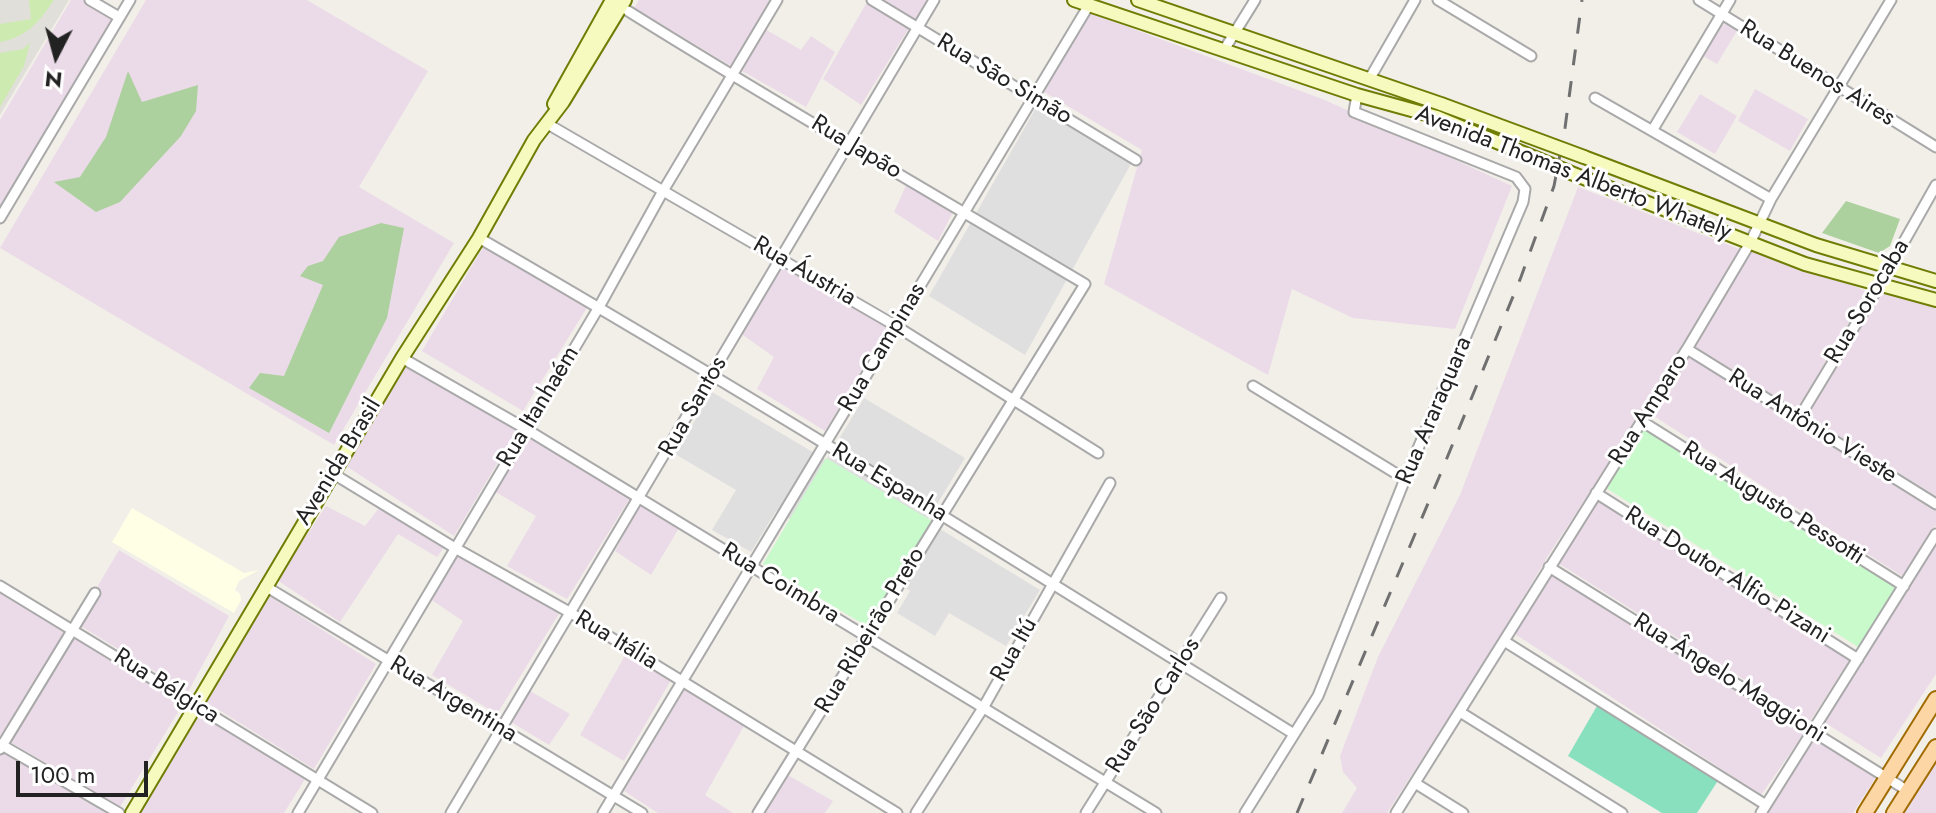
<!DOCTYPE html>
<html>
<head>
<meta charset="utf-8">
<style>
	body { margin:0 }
	#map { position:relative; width:1936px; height:813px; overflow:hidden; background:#f2efe9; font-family:Jost,sans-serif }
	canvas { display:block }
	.north { position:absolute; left:16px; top:16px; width:80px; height:80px; -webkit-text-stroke:6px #fff; paint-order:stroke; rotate:186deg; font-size:22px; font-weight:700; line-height:32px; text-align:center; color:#222 }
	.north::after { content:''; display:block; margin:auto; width:28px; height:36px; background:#222; clip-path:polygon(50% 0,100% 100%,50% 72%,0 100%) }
	.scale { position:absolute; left:16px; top:761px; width:132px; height:36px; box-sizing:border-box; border:4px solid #222; border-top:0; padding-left:10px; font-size:24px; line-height:28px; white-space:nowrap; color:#222; -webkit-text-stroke:6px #fff; paint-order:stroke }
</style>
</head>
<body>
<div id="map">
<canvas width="1936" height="813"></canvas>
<div class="north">N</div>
<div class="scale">100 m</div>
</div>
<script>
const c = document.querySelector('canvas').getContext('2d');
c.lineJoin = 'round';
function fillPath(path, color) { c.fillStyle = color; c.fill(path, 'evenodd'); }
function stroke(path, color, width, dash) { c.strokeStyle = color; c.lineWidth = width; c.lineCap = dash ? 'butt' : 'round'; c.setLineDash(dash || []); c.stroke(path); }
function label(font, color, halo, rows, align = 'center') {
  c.font = font + ' Jost,sans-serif'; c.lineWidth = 6; c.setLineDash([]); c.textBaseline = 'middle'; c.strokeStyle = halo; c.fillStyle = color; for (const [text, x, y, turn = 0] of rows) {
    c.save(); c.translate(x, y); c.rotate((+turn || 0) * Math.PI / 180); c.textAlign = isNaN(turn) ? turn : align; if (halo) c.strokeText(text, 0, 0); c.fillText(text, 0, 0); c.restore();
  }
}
fillPath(new Path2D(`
	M1037 106 1132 162 1025 355 929 296Z
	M712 392 826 460 864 398 965 458 927 521 1040 590 1006 646 949 613 935 636 897 613 910 591 776 511 751 552 712 530 736 490 675 454Z`), '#e0dfdf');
fillPath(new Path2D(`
	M71 0H86L115 18 0 207V120Z
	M146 0H307L428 71 359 187 454 243 334 445 0 248Z
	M639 0H771L731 66 634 8Z
	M880 0H930L916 22Z
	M867 2 909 28 861 105 823 79Z
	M1090 13 1325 100 1512 186 1455 329 1353 318 1292 289 1268 375 1104 284 1142 150 1044 92Z
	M1728 23 1738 29 1717 64 1703 56 1721 26Z
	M765 29 801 50 811 36 835 52 806 107 742 71Z
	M1755 89 1808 119 1790 151 1738 121Z
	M1700 94 1737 116 1715 154 1677 132Z
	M907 183 953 212 938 241 894 212Z
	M1578 187 1739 249 1650 401 1551 551 1481 668 1387 813H1342L1357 788 1343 772 1340 756 1378 657 1460 495Z
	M483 247 588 306 523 411 422 351Z
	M1752 249 1843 280 1867 292 1797 410 1695 347Z
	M781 263 887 327 825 431 757 389 774 357 740 333Z
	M1879 291 1936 306V496L1806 415 1831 377Z
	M1689 355 1936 509V525L1902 576 1654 416Z
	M404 365 517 430 454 536 346 466Z
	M528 434 630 498 567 599 507 566 536 516 494 491Z
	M1598 498 1851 658 1810 721 1558 563Z
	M640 505 679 528 651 575 615 551Z
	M326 506 365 526 379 508 447 543 437 557 398 534 340 622 277 580Z
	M1936 543V674L1881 758 1824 722Z
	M119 550 229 616 188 692 76 623Z
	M455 555 560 612 497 714 432 675 463 621 430 599Z
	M1552 573 1805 732 1761 795 1515 634Z
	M0 593 183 704 120 807 0 736Z
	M266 594 376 664 314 769 206 702Z
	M627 652 671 680 624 761 580 735Z
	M685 689 744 726 705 795 733 813H658L624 791Z
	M530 691 570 714 549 745 511 722Z
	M198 714 305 779 284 813H138Z
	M1813 737 1876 777 1853 813H1766Z
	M0 750 107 813H0Z
	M1936 754V813H1899Z
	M786 774 833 801 825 813H762Z`), '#ebdbe8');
fillPath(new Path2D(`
	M132 508 244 573 259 570 239 581 235 590 240 594 241 600 234 613 112 542Z`), '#ffffe5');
fillPath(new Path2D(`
	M0 0H69L0 115Z`), '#e1dfda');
fillPath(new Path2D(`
	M29 0H54C39 22 27 37 0 42V24L31 19Z
	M30 43 24 66 0 107V53L23 49Z`), '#cdebb0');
fillPath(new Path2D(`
	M128 71 142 102 198 85 196 111 181 136 120 202 96 212 54 182 80 177 106 137Z
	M1846 201 1900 219 1890 246 1879 253 1822 233Z
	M381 223 404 228 387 318 329 433 249 388 260 373 284 376 323 285 300 276 308 266 323 261 339 237Z`), '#add19e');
fillPath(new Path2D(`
	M1645 427 1897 586 1858 647 1606 488Z
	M826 458 932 521 868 627 763 564Z`), '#c8facc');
fillPath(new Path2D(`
	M1601 699 1721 776 1697 813H1662L1568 756Z`), '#88e0be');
const minor = new Path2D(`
	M90 0 119 17
	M872 0 1136 160
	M1438 0 1531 56
	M1699 0 1936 147
	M628 11C778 105 932 193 1085 284L758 813
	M1224 50 1255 0
	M1370 78 1415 0
	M1595 98 1771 199
	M546 123 896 326 1098 453
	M1652 131 1730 0
	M0 218 130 0
	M479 238C755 397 1024 566 1294 734
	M1687 349 1936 504
	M402 358 526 429 1156 813
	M1253 386 1405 479
	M1799 418 1879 286 1936 185
	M1643 422 1904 586
	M332 473 455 548 571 613 897 813
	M1596 493 1858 659
	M1549 567 1908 791
	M0 586 372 813
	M265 586 642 813
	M1504 641 1766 805
	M1460 712 1622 813
	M0 744 119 813
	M0 749 95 593
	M1415 783 1463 813
	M298 813 599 307 663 191 777 0
	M451 813 934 0
	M603 813 1089 5
	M916 813 983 708 1110 483
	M1086 813 1221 598
	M1245 813 1318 696 1405 479 1523 202 1525 189 1516 177 1354 112 1357 95
	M1396 813 1687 349 1750 243 1771 199 1891 0
	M1761 813 1936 534`);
const secondary = new Path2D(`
	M1074 0 1357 95 1437 117
	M1138 0 1441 104
	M554 104 612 0
	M1584 157 1816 245 1936 281
	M1576 175 1805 264 1936 300
	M132 813 402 358 479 238 534 140 563 102 625 0`);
const primary = new Path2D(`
	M1865 813 1936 699
	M1894 813 1936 747`);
stroke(minor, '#a9a9a9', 13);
stroke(secondary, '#707d05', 16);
stroke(primary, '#a06b00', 18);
stroke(minor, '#fff', 9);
stroke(secondary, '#f7fabf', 12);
stroke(primary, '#fcd6a4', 14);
stroke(new Path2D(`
	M1297 813 1440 475 1521 277 1554 186 1565 128 1582 0`), '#707070', 3, [16, 16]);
const secondaryBridge = new Path2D(`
	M1441 104 1584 157
	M1437 117 1576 175`);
stroke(secondaryBridge, '#707d05', 16, []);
stroke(secondaryBridge, '#f7fabf', 12);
label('24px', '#222', '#fff', [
	["Rua Buenos Aires",1817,74,32],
	["Rua São Simão",1004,80,31],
	["Rua Japão",856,148,31],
	["Avenida Thomas Alberto Whately",1573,174,21],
	["Rua Áustria",804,272,30],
	["Rua Sorocaba",1868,302,-59],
	["Rua Campinas",883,348,-59],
	["Rua Itanhaém",539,407,-59],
	["Rua Santos",694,407,-60],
	["Rua Amparo",1649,410,-58],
	["Rua Araraquara",1435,411,-67],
	["Rua Antônio Vieste",1812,427,32],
	["Avenida Brasil",339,462,-59],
	["Rua Espanha",889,483,31],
	["Rua Augusto Pessotti",1773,504,32],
	["Rua Doutor Alfio Pizani",1727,576,32],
	["Rua Coimbra",780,584,31],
	["Rua Ribeirão Preto",871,631,-59],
	["Rua Itália",616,641,31],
	["Rua Itú",1015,650,-61],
	["Rua Ângelo Maggioni",1729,679,32],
	["Rua Bélgica",166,687,32],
	["Rua Argentina",453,700,31],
	["Rua São Carlos",1154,706,-58]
]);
</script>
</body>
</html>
